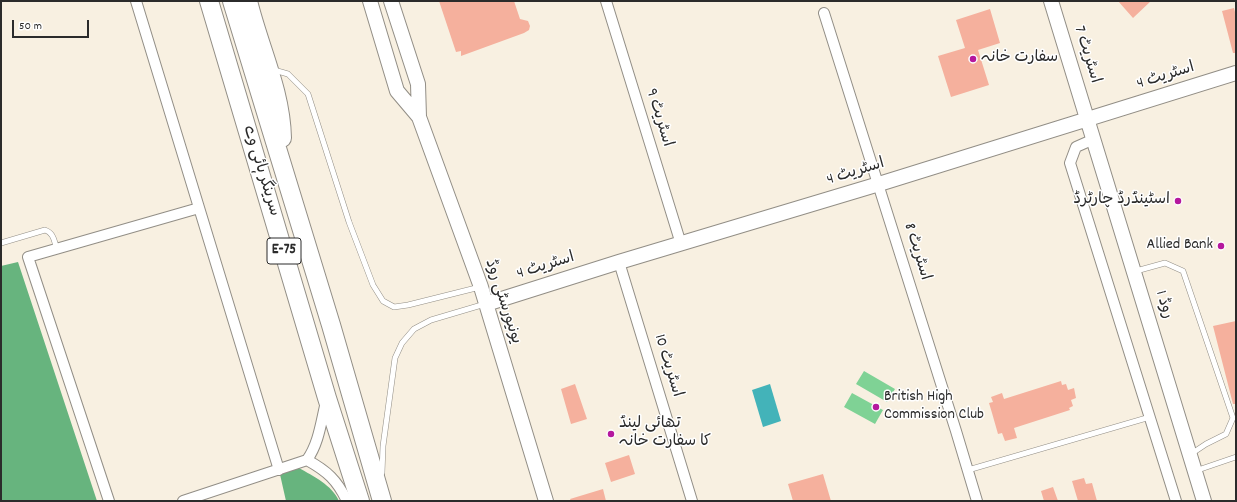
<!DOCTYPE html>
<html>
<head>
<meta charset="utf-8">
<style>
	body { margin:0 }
	#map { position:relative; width:1237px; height:502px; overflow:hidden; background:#f8f0e1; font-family:Dekko,sans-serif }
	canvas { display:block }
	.frame { position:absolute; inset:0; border:2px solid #2b2b2b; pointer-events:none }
	.scale { position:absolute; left:12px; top:20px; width:77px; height:18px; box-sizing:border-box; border:2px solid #2b2b2b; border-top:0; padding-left:5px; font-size:12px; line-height:14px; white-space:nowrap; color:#2b2b2b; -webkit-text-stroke:3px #fff; paint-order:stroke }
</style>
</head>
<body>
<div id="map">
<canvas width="1237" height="502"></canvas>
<div class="frame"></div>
<div class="scale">50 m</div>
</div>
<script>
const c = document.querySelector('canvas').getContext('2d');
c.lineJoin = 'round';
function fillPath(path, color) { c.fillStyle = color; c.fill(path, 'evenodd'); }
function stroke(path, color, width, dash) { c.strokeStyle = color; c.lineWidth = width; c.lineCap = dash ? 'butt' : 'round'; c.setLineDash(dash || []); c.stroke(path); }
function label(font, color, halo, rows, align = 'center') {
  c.font = font + ' Dekko,"Playpen Sans Arabic",sans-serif'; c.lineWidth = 3; c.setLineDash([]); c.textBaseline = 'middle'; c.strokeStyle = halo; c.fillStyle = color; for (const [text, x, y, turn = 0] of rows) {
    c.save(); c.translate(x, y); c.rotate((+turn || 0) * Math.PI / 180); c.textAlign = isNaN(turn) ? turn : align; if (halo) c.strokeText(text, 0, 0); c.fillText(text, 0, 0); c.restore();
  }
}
fillPath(new Path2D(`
	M864 371 895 389 887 402 856 384Z
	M852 393 883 410 875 424 844 407Z`), '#7fd295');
fillPath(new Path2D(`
	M18 262 97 501H1V266Z
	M299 468C313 476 332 485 339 501H286L279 470Z`), '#67b47e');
fillPath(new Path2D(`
	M770 384 781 421 763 427 752 390Z`), '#43b3b9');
fillPath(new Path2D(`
	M439 1H514L520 19 528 21 530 26 529 30 524 33 461 56V51L456 52Z
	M1118 1H1151L1133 18Z
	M1234 8 1236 16V53H1233L1222 11Z
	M990 9 1000 43 978 50 989 85 951 97 938 56 965 48 956 20Z
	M1236 321V404H1233L1213 326Z
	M1061 381 1062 385 1066 384 1068 390 1074 388 1076 398 1071 400 1073 406 1069 408 1070 410 1014 428 1017 438 1005 441 1002 433 998 434 992 413 989 403 993 402 991 397 1002 393 1004 399Z
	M575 384 587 419 571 424 561 389Z
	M629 455 635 474 611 482 605 463Z
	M823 474 831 501H793L788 484Z
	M1084 478 1086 484 1092 483 1097 501H1078L1072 481Z
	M1053 487 1058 501H1044L1041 491Z
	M603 489 606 501H571L570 499Z`), '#f5b09d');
const lane = new Path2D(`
	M274 70 288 74 308 94 349 222 373 285 383 301 394 307 408 305 480 287
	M1 243 45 230C54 233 54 241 57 249
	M1136 271 1165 263 1183 271 1233 418 1226 434 1206 444 1191 454
	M968 470 1150 417
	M1195 471 1236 457
	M382 473 383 446 395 358 402 343 414 329 431 320 485 304`);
const street = new Path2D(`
	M136 1 279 470
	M606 1 681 244
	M824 13 956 431 977 501
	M1094 139 1076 147 1070 163 1176 501
	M619 262 692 501
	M307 460C327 471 337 480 347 501
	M109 501 28 257 199 208
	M183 501 307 460C319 443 321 422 326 402`);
const secondary = new Path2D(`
	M370 1 397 91 419 117
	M391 1 418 84 419 117 481 287 546 501
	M1051 1 1204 501
	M486 304 619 262 879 184 1236 73`);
const highway = new Path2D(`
	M209 1 327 398 360 501
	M232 1 331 325 382 501
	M248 1C259 47 281 90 282 138`);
stroke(lane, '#928e86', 6);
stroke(street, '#928e86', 12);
stroke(secondary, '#928e86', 16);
stroke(highway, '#928e86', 20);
stroke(lane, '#fff', 5);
stroke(street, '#fff', 10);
stroke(secondary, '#fff', 14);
stroke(highway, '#fff', 18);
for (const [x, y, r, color] of [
	[973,59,4,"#b5179e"],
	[1178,201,4,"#b5179e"],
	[1221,246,4,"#b5179e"],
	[876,407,4,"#b5179e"],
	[611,434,4,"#b5179e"]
]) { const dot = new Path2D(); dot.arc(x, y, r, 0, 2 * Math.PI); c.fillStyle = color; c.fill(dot); stroke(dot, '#fff', 1.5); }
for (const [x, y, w] of [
	[284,251,34]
]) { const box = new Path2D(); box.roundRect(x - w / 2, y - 13, w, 26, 3); c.fillStyle = '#fff'; c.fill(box); stroke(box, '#2b2b2b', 1); }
label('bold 15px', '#2b2b2b', null, [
	["E-75",284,251]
]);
label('16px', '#2b2b2b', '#fff', [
	["اسٹریٹ 7",1086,55,73],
	["اسٹریٹ 4",1166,77,-17],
	["اسٹریٹ 9",658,118,73],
	["سرینگر ہائی وے",260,171,73],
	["اسٹریٹ 4",856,173,-17],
	["اسٹریٹ 8",916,252,73],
	["اسٹریٹ 4",546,267,-17],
	["یونیورسٹی روڈ",502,302,72],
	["روڈ 1",1163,305,73],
	["اسٹریٹ 10",667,366,73]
]);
label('16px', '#2b2b2b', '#fff', [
	["سفارت خانہ",981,59],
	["اسٹینڈرڈ چارٹرڈ",1170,201,"right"],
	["Allied Bank",1213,246,"right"],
	["British High",884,398],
	["Commission Club",884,416],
	["تھائی لینڈ",619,425],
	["کا سفارت خانہ",619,443]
], 'left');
</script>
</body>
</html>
